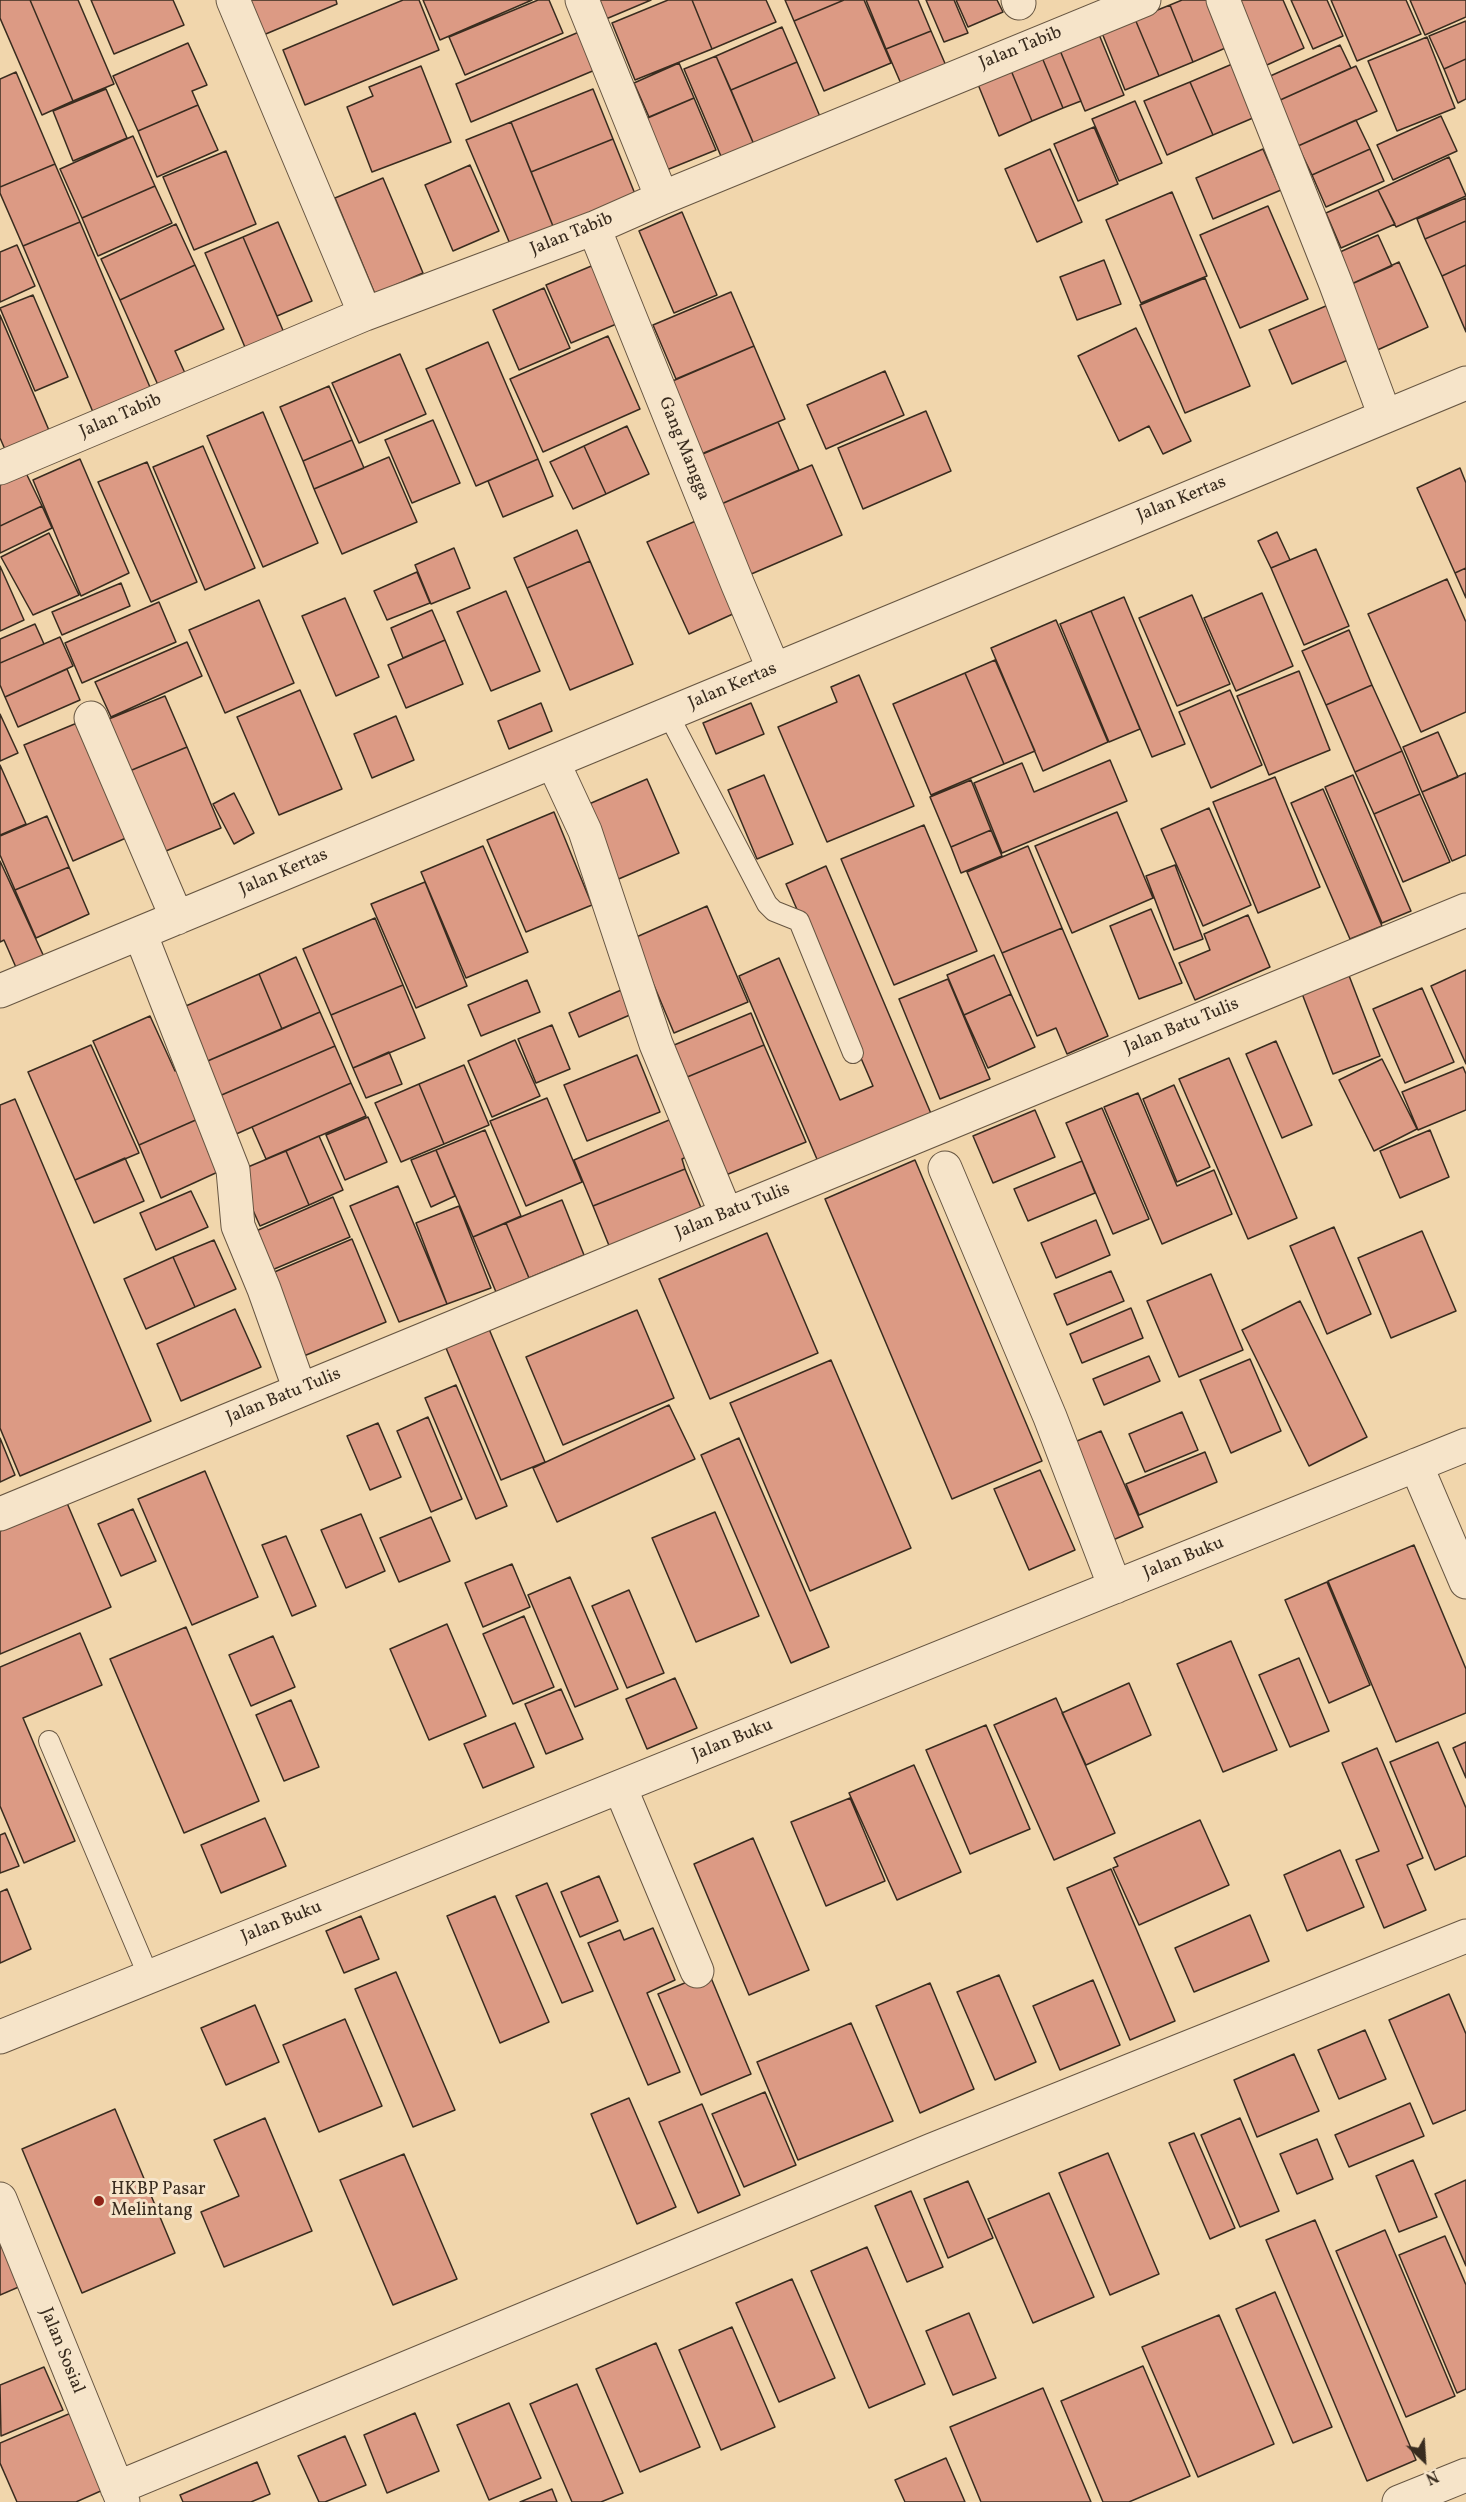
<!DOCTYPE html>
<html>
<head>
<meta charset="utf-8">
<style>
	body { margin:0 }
	#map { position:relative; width:1466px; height:2502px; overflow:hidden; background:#f1d6ac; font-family:Vollkorn,serif }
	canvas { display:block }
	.north { position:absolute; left:1394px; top:2430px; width:60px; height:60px; -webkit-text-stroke:4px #f6e4c9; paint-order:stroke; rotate:155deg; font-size:16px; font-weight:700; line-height:24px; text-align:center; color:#392c1f }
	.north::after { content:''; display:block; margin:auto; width:21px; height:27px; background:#392c1f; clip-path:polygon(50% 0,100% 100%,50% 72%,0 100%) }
</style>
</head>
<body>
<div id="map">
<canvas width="1466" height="2502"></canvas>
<div class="north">N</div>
</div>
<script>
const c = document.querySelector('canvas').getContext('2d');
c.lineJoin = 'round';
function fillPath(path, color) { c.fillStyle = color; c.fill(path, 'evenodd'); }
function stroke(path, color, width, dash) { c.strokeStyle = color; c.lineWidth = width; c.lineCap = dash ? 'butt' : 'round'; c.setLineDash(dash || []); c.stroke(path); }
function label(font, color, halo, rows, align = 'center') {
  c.font = font + ' Vollkorn,serif'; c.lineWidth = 6; c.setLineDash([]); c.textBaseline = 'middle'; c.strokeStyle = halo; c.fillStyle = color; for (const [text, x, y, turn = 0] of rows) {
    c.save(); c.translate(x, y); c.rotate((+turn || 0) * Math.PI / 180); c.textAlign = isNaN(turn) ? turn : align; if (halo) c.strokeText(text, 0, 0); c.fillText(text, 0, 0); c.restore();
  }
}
const building = new Path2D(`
	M0 0H30L73 101 42 115 0 18Z
	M30 0H78L114 84 73 101Z
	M91 0H173L184 25 114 54Z
	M246 0H336L337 4 261 36Z
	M403 0H419L439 50 305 105 283 50Z
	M423 0H532L440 40Z
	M538 0H549L563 33 465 75 449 37Z
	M598 0H651L606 19Z
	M668 0H692L712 49 635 80 612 23Z
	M692 0H766L776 22 712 49Z
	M785 0H844L794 21Z
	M844 0H864L891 63 824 91 794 21Z
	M866 0H918L931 31 886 49Z
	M926 0H954L968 33 944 42Z
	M956 0H997L1003 12 968 27Z
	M1182 0H1219L1237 43 1193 62 1170 5Z
	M1225 0H1283L1304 48 1256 70Z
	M1291 0H1327L1343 36 1313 49Z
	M1331 0H1406L1421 34 1357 61Z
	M1410 0H1466V17L1425 35Z
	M1170 5 1193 62 1159 76 1135 19Z
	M1135 19 1159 76 1125 90 1102 33Z
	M1466 21V59L1444 69 1429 36Z
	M782 27 797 62 731 90 716 56Z
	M931 31 950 75 905 93 886 49Z
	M579 32 595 70 471 122 456 84Z
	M1098 32 1124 95 1085 111 1059 48Z
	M1427 37 1455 108 1397 131 1368 61Z
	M188 43 207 85 192 91 198 105 138 131 113 76Z
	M1340 45 1351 68 1278 101 1268 77Z
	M1059 48 1081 101 1063 108 1041 55Z
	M1041 55 1063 108 1032 121 1010 68Z
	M716 56 755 147 723 161 684 69Z
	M1466 59V99L1458 103 1444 69Z
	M797 62 821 119 755 147 731 90Z
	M1237 62 1260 115 1213 135 1190 82Z
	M679 63 694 98 649 117 634 83Z
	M421 66 451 142 372 172 347 107 373 96 369 87Z
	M1356 66 1377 111 1298 146 1278 101Z
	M1010 68 1032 121 999 136 977 82Z
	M16 72 55 164 0 187V79Z
	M1190 82 1213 135 1167 155 1144 101Z
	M106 89 127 138 73 161 53 111Z
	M593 89 613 139 531 172 511 122Z
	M694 98 716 150 664 171 643 120Z
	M1135 101 1162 163 1119 181 1092 119Z
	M198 105 218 150 157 177 138 131Z
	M1441 116 1457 151 1393 180 1377 145Z
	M1356 120 1370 149 1312 175 1298 146Z
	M511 122 557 236 513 251 466 140Z
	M1094 127 1118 184 1078 201 1054 144Z
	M133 136 155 186 82 218 60 169Z
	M613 139 639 204 557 236 531 172Z
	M1050 149 1082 222 1037 242 1005 169Z
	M1263 149 1281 190 1213 219 1196 178Z
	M1370 149 1384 181 1326 207 1312 175Z
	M226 151 256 224 194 250 163 177Z
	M1449 157 1466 196 1396 227 1378 190Z
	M55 164 80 222 23 246 0 193V187Z
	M470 165 499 231 453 251 425 185Z
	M383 178 423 273 375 294 335 198Z
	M155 186 172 223 98 256 82 218Z
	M1378 190 1395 224 1341 248 1326 213Z
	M1172 192 1207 276 1141 303 1106 220Z
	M1466 198V221L1425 239 1417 219Z
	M1268 206 1308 299 1240 328 1200 235Z
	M682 212 717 295 674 313 639 231Z
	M1466 221V265L1442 276 1425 239Z
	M80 222 155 399 98 424 23 246Z
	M278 222 312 301 277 316 243 237Z
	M176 224 195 265 120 300 101 259Z
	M1378 235 1392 266 1345 287 1331 256Z
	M243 237 288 342 250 359 205 253Z
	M17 245 35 286 0 302V252Z
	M1104 260 1121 304 1077 320 1060 277Z
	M601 262 626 320 571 343 546 285Z
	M1399 262 1428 327 1373 352 1345 287Z
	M195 265 224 329 175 351 189 382 162 394 120 300Z
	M1466 265V332L1442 276Z
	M1205 278 1250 386 1185 413 1140 305Z
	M544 288 570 348 519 370 493 310Z
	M731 292 754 346 676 379 653 325Z
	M33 295 68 377 35 391 0 308Z
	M1333 303 1355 357 1292 384 1269 330Z
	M0 315 51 435 7 454 0 438Z
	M1136 328 1191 441 1163 454 1149 426 1119 441 1078 356Z
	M608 336 640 409 543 452 510 379Z
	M488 342 538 459 476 486 426 369Z
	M754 346 785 419 699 455 668 383Z
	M400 354 426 414 359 443 332 383Z
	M885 371 904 415 826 449 807 405Z
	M329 386 352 440 303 461 280 407Z
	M926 411 951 471 863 509 838 448Z
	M263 412 318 543 263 567 207 436Z
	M433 420 460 483 412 503 385 440Z
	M778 422 799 470 719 505 698 456Z
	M627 426 649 474 606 494 584 446Z
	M352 440 364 468 314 489 303 461Z
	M203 446 255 568 205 590 153 467Z
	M584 446 606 494 573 509 550 462Z
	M389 457 417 522 342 554 314 489Z
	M80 459 129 573 81 596 33 480Z
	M538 459 553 496 503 517 488 481Z
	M147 462 197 582 151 602 98 482Z
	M812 465 842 535 749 575 719 505Z
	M1460 468 1466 483V568L1455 573 1417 488Z
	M26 473 42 506 0 526V485Z
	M42 506 52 528 0 553V526Z
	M705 517 746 608 689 634 647 542Z
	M577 530 590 561 527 588 514 558Z
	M1277 532 1290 560 1271 568 1258 541Z
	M49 533 79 595 33 615 1 557Z
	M454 548 470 588 431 604 415 565Z
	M1316 549 1349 626 1304 645 1271 568Z
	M590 561 633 664 570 690 527 588Z
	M0 566 24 620 0 631Z
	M1466 568V598L1455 573Z
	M417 572 430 603 387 620 374 591Z
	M1447 579 1466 622V712L1421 732 1368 614Z
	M121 583 130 606 62 635 52 612Z
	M506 591 540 671 491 691 457 612Z
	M1262 593 1293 666 1236 691 1204 618Z
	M1192 595 1230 684 1177 706 1139 618Z
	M1124 597 1185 744 1152 757 1091 611Z
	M345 598 379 677 336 696 302 616Z
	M259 600 294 683 225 713 189 630Z
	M159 602 176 642 82 683 65 643Z
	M432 610 445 640 403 658 391 628Z
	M1091 611 1140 729 1109 742 1060 624Z
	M1056 620 1108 742 1043 771 991 648Z
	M35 624 44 644 0 663V639Z
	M1349 630 1372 685 1326 705 1302 651Z
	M60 637 73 666 5 697 0 685V663Z
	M445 640 463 684 406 708 388 665Z
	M187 642 202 676 111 717 95 682Z
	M995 660 1035 751 1004 764 965 673Z
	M67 669 80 700 18 727 5 697Z
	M1299 671 1330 750 1269 775 1237 696Z
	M965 673 1004 764 931 795 893 704Z
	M859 675 914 806 827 842 778 727 837 702 831 687Z
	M1372 685 1402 751 1355 772 1326 705Z
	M300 690 342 789 279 815 237 717Z
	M1230 690 1262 765 1211 788 1179 712Z
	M165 696 187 747 120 775 99 723Z
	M541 703 552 731 509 749 498 721Z
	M751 703 764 734 716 754 703 723Z
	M0 714 18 753 0 761Z
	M396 716 414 760 372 778 354 734Z
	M77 723 126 838 73 861 24 745Z
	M1438 732 1458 777 1422 792 1403 747Z
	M187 747 221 828 154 856 120 775Z
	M1402 751 1420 794 1374 814 1355 772Z
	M1110 760 1127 801 1002 853 974 783 1022 763 1034 792Z
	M0 765 26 824 0 835Z
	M1466 773V855L1452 861 1422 792Z
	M764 775 793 844 757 859 728 790Z
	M1353 775 1411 911 1382 923 1325 787Z
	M1275 777 1320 887 1258 913 1213 802Z
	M647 779 679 853 614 881 582 807Z
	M971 780 991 830 951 847 930 797Z
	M1323 789 1382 926 1350 939 1291 803Z
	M234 793 254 833 234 844 213 804Z
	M1420 794 1450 862 1403 882 1374 814Z
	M1209 808 1251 905 1203 926 1161 829Z
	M554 812 592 905 526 932 487 840Z
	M1117 812 1153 898 1072 933 1035 846Z
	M47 816 69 867 15 890 0 855V836Z
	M924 825 977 951 894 985 841 859Z
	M991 830 1002 856 961 873 951 847Z
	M483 846 528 952 466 978 421 872Z
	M1028 846 1062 928 1002 953 967 872Z
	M0 861 45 959 18 972 4 940 0 942Z
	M1175 865 1203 939 1174 950 1146 876Z
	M826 866 935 1123 822 1171 739 976 779 958 840 1100 873 1086 786 884Z
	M69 867 89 914 36 938 15 890Z
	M425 882 467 986 416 1008 371 904Z
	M707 906 748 1002 674 1033 634 938Z
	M1151 909 1182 983 1139 999 1110 926Z
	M1248 915 1270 967 1195 1000 1179 963 1210 950 1204 934Z
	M375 918 403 985 331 1015 303 949Z
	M1062 928 1108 1036 1067 1054 1056 1028 1037 1036 1002 953Z
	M994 955 1011 994 964 1015 947 975Z
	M296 957 320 1012 282 1029 259 974Z
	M1466 970V1064L1431 986Z
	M1348 973 1380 1056 1333 1074 1301 991Z
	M259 974 282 1029 203 1063 179 1009Z
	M948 979 990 1079 940 1099 899 999Z
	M527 980 540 1012 481 1036 468 1005Z
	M403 985 425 1038 353 1068 331 1015Z
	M628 987 639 1011 579 1037 569 1013Z
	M1422 988 1454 1062 1405 1083 1373 1009Z
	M1011 994 1035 1047 988 1068 964 1015Z
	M320 1012 335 1046 217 1097 203 1063Z
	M751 1013 764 1045 680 1080 667 1048Z
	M150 1016 175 1071 188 1066 198 1119 139 1145 93 1041Z
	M552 1025 570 1069 536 1083 518 1039Z
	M515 1040 540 1096 492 1117 468 1061Z
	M1276 1041 1312 1125 1282 1138 1246 1054Z
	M91 1045 139 1153 75 1180 28 1072Z
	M764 1045 806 1142 721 1177 680 1080Z
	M335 1046 351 1083 234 1135 217 1097Z
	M389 1052 402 1084 366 1098 353 1068Z
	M637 1055 660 1112 587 1141 564 1085Z
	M1229 1058 1297 1218 1248 1239 1179 1079Z
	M1382 1059 1417 1129 1374 1151 1339 1080Z
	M464 1065 489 1125 444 1144 419 1084Z
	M1463 1067 1466 1074V1110L1418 1130 1402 1092Z
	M351 1083 366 1116 266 1159 252 1127Z
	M419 1084 444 1144 401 1162 375 1103Z
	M1174 1085 1210 1167 1177 1182 1143 1099Z
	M1138 1093 1177 1186 1214 1170 1232 1214 1162 1244 1104 1107Z
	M547 1098 582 1182 526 1206 490 1121Z
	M15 1099 151 1421 20 1476 0 1428V1105Z
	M1102 1108 1149 1219 1113 1234 1066 1123Z
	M1035 1110 1055 1157 993 1183 973 1136Z
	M681 1115 697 1152 682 1159 685 1169 593 1206 574 1160Z
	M368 1117 387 1162 345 1180 326 1135Z
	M198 1119 220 1171 161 1198 139 1145Z
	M485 1130 521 1216 473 1237 436 1150Z
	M1430 1130 1449 1177 1400 1198 1380 1151Z
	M319 1136 343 1190 309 1205 286 1151Z
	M436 1150 455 1196 431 1207 411 1160Z
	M286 1151 309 1205 260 1226 236 1172Z
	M125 1158 144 1201 94 1223 75 1180Z
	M915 1160 1042 1461 952 1499 825 1199Z
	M1082 1161 1095 1193 1028 1221 1014 1189Z
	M685 1169 702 1210 610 1248 593 1206Z
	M398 1186 447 1304 399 1322 350 1206Z
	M191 1191 208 1227 156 1250 140 1213Z
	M333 1197 350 1237 272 1270 256 1231Z
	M562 1200 584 1255 529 1278 506 1223Z
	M459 1206 491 1288 447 1304 416 1223Z
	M1096 1220 1110 1255 1056 1278 1041 1243Z
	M506 1223 529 1278 496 1292 473 1237Z
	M1334 1227 1371 1314 1327 1334 1290 1246Z
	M1422 1231 1456 1311 1391 1338 1358 1258Z
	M767 1233 818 1353 710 1399 659 1279Z
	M352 1239 386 1322 299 1358 265 1276Z
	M214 1240 236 1289 195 1307 173 1257Z
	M173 1257 195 1307 146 1329 124 1279Z
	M1111 1271 1124 1301 1067 1325 1054 1294Z
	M1211 1274 1243 1350 1179 1377 1147 1301Z
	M1300 1301 1367 1437 1309 1466 1242 1330Z
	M1131 1308 1143 1338 1082 1363 1070 1334Z
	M235 1309 261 1367 181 1401 157 1344Z
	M637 1310 674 1398 563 1445 526 1357Z
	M489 1329 545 1462 501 1480 446 1348Z
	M1149 1356 1160 1381 1104 1405 1093 1379Z
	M1250 1359 1281 1431 1231 1453 1200 1380Z
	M831 1360 911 1548 810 1591 730 1403Z
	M456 1385 507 1506 476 1519 425 1398Z
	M669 1405 695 1459 557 1522 533 1468Z
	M1182 1412 1198 1450 1145 1472 1129 1434Z
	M428 1417 462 1499 431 1512 397 1431Z
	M378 1423 401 1477 370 1490 347 1436Z
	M1101 1431 1143 1527 1106 1543 1065 1446Z
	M0 1438 15 1475 0 1482Z
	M739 1438 829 1647 791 1663 701 1455Z
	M1205 1452 1217 1482 1139 1515 1126 1484Z
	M1040 1470 1075 1550 1029 1570 994 1489Z
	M205 1471 258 1597 192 1625 138 1499Z
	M67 1503 111 1607 0 1654V1531Z
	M133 1509 156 1561 121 1576 98 1524Z
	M715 1512 759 1616 696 1642 652 1538Z
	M361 1514 385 1571 346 1588 321 1530Z
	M431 1517 450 1561 399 1582 380 1538Z
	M286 1536 316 1606 292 1616 262 1545Z
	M1414 1545 1466 1669V1713L1396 1742 1328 1581Z
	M512 1564 530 1607 483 1627 465 1583Z
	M570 1577 618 1689 575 1707 528 1595Z
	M1327 1582 1370 1685 1329 1703 1285 1600Z
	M629 1590 664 1673 627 1688 592 1606Z
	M524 1616 554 1687 513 1704 483 1634Z
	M447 1624 486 1716 429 1740 390 1649Z
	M186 1627 259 1801 184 1833 110 1659Z
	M80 1633 102 1685 23 1718 75 1841 24 1863 0 1806V1667Z
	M273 1636 295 1687 251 1706 229 1655Z
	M1231 1641 1277 1750 1223 1772 1177 1664Z
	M1299 1658 1329 1731 1290 1747 1259 1675Z
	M675 1678 697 1728 647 1749 626 1699Z
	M1129 1683 1151 1735 1086 1765 1062 1713Z
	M561 1689 583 1739 546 1754 525 1704Z
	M1056 1698 1115 1833 1054 1860 994 1725Z
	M291 1700 319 1767 284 1781 256 1715Z
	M515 1723 534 1767 483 1788 464 1744Z
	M986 1725 1030 1829 970 1854 926 1750Z
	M1438 1742 1466 1808V1856L1435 1870 1390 1762Z
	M1466 1742V1778L1453 1748Z
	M1377 1748 1423 1858 1407 1865 1426 1910 1384 1928 1356 1860 1379 1851 1342 1763Z
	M914 1765 961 1872 897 1900 849 1793Z
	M850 1798 885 1881 826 1906 791 1822Z
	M265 1818 286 1866 221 1893 201 1845Z
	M1200 1820 1229 1885 1139 1925 1113 1868 1118 1866 1114 1858Z
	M5 1833 19 1866 0 1873V1835Z
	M753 1838 809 1970 749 1995 694 1864Z
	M1340 1850 1364 1907 1307 1931 1284 1875Z
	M1111 1869 1175 2021 1130 2040 1067 1888Z
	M599 1876 618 1921 580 1937 561 1892Z
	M547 1883 593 1991 562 2003 516 1896Z
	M7 1889 31 1949 0 1963V1892Z
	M495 1896 549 2022 500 2043 447 1916Z
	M1250 1915 1269 1961 1194 1992 1175 1948Z
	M361 1916 379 1959 344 1973 326 1931Z
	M653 1928 675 1980 647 1993 680 2072 648 2085 588 1943 620 1930 624 1940Z
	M396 1972 455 2110 413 2127 355 1989Z
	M709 1973 751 2074 701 2095 658 1994Z
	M999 1975 1036 2062 995 2080 957 1992Z
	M1093 1980 1120 2045 1060 2070 1033 2006Z
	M930 1983 974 2089 920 2113 876 2006Z
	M1449 1994 1466 2034V2110L1433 2124 1389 2020Z
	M255 2005 279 2062 226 2085 201 2028Z
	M345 2019 382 2106 319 2132 283 2045Z
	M851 2023 893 2121 798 2160 757 2062Z
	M1365 2030 1386 2079 1339 2099 1318 2050Z
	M1294 2054 1319 2111 1257 2137 1234 2080Z
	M765 2092 796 2165 744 2187 712 2114Z
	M629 2098 676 2207 637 2224 591 2114Z
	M1410 2103 1424 2136 1349 2167 1335 2135Z
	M702 2104 740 2195 698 2213 659 2122Z
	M115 2109 175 2253 82 2293 22 2149Z
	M265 2118 312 2231 224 2267 201 2212 239 2196 214 2140Z
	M1240 2118 1279 2211 1240 2227 1201 2135Z
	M1194 2133 1235 2228 1210 2239 1169 2143Z
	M1317 2139 1333 2179 1297 2194 1280 2154Z
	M1108 2153 1159 2274 1110 2295 1059 2173Z
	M404 2154 457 2279 393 2305 340 2180Z
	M1413 2160 1437 2217 1399 2232 1376 2176Z
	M1466 2180V2266L1435 2194Z
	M968 2181 993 2238 948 2258 924 2199Z
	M911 2191 943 2267 907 2282 875 2206Z
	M1049 2193 1094 2297 1033 2323 988 2219Z
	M1315 2220 1416 2460 1367 2481 1266 2240Z
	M1385 2230 1455 2396 1406 2417 1336 2251Z
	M0 2236 21 2286 0 2295Z
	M1445 2236 1466 2285V2389L1457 2393 1399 2255Z
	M867 2247 925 2384 869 2408 811 2271Z
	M792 2279 835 2378 779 2402 736 2303Z
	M1275 2292 1332 2427 1293 2443 1236 2309Z
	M969 2313 996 2378 953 2395 926 2331Z
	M1219 2315 1274 2444 1198 2477 1142 2347Z
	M732 2327 775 2427 721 2450 679 2350Z
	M656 2343 700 2447 640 2472 596 2369Z
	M1143 2366 1190 2476 1129 2502H1103L1061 2401Z
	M44 2367 63 2410 1 2436 0 2385Z
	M577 2384 623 2493 601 2502H572L530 2404Z
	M1043 2388 1091 2502H981L950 2427Z
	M509 2403 541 2478 489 2500 457 2425Z
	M71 2413 103 2490 76 2502H17L0 2463V2443Z
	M415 2413 439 2471 387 2493 364 2435Z
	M345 2436 366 2485 325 2502H319L298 2456Z
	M946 2458 965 2502H905L895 2480Z
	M257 2462 270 2494 251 2502H183L180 2495Z
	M552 2489 557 2502H520Z`);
fillPath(building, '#dc9a84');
stroke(building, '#392c1f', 1.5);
const service = new Path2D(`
	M668 714 767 904 774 911 799 921 853 1053
	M49 1741 149 1977`);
const minor = new Path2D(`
	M233 0 365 314
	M582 0 662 198
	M1018 0 1019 3
	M1223 0 1335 282 1385 416
	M594 228 738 585 774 670
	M0 468 365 314 594 228 662 198 1144 0
	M91 718 177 918
	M553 762 585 831 656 1044 726 1214
	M140 933 233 1170 238 1226 264 1289 300 1390
	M0 991 1466 383
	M945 1168 1050 1417 1115 1587
	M1416 1465 1466 1582
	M0 1514 1466 910
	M620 1787 697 1971
	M0 2037 1466 1445
	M0 2199 123 2502
	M117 2488 932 2150 1466 1936
	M1399 2502 1466 2475`);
stroke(service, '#675642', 22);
stroke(minor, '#675642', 35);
stroke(service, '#f6e4c9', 20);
stroke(minor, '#f6e4c9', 33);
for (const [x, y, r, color] of [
	[99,2201,6,"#8f2418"]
]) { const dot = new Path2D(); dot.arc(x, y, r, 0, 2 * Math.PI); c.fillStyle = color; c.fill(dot); stroke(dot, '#f6e4c9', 2); }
label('18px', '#392c1f', '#f6e4c9', [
	["Jalan Tabib",1021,49,-22],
	["Jalan Tabib",572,235,-22],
	["Jalan Tabib",121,417,-23],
	["Gang Mangga",683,449,68],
	["Jalan Kertas",1182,500,-22],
	["Jalan Kertas",733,687,-23],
	["Jalan Kertas",284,873,-23],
	["Jalan Batu Tulis",1182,1027,-22],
	["Jalan Batu Tulis",733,1212,-22],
	["Jalan Batu Tulis",284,1397,-22],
	["Jalan Buku",1184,1559,-22],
	["Jalan Buku",733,1741,-22],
	["Jalan Buku",282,1923,-22],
	["Jalan Sosial",61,2351,68]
]);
label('18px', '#392c1f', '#f6e4c9', [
	["HKBP Pasar",111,2191],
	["Melintang",111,2212]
], 'left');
</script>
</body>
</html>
